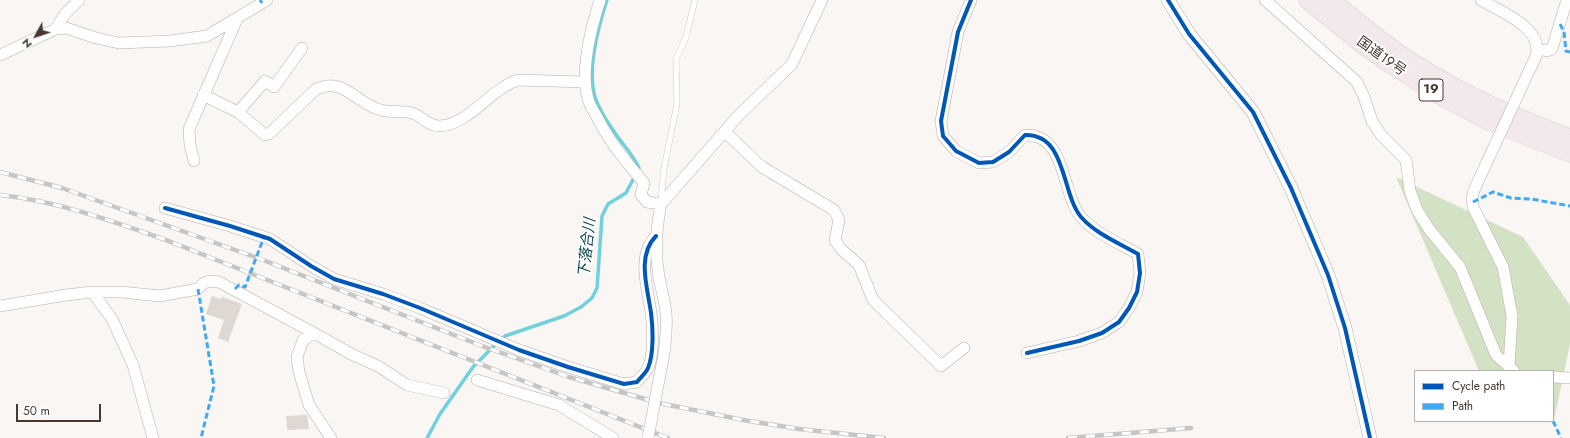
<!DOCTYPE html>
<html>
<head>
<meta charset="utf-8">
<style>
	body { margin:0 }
	#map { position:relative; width:1570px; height:438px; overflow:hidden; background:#f9f6f4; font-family:Jost,sans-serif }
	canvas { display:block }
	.legend { position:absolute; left:1414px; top:370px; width:140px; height:52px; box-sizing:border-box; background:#fff; border:1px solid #b5b0ac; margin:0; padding:5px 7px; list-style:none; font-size:12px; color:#453930 }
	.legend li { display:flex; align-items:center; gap:8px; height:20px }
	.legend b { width:20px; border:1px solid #b5b0ac }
	.north { position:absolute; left:16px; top:16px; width:40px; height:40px; -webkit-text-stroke:3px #fff; paint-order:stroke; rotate:230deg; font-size:11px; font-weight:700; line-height:16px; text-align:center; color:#453930 }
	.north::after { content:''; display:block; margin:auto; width:14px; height:18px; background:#453930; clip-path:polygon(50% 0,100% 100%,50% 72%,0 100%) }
	.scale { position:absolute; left:16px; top:404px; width:85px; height:18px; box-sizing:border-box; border:2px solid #453930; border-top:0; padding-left:5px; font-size:12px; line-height:14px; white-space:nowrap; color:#453930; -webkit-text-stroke:3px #fff; paint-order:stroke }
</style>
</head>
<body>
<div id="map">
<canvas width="1570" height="438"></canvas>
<ul class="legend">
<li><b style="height:5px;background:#0057b8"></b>Cycle path</li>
<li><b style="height:5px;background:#3fa9f5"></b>Path</li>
</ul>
<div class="north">N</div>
<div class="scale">50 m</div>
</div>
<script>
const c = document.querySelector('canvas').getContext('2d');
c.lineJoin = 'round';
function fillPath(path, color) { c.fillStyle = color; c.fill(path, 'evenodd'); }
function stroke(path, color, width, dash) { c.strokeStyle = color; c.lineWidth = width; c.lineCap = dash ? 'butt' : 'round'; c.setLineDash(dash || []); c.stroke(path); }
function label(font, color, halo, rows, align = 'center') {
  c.font = font + ' Jost,"Noto Sans JP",sans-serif'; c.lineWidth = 3.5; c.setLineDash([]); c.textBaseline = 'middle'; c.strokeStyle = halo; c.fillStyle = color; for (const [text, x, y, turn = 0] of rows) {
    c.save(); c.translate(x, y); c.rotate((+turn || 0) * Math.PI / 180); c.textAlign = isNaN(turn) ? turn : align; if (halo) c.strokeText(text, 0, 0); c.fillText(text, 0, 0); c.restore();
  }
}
fillPath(new Path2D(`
	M1396 177 1523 237 1570 305V344L1554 420H1553V371H1479Z`), '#d3e2c5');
stroke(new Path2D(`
	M427 438 440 414 473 367 495 345 505 336 564 316 581 307 592 298 597 288 602 216 608 204 626 193 639 168C633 154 621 143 613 130 606 120 599 109 595 97 587 70 598 27 607 0`), '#70d0dc', 3.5);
fillPath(new Path2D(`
	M212 296 221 299 222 297 242 304 228 342 218 338 224 320 206 314Z
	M307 415 309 429 287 430 286 416Z`), '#ded7d2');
const service = new Path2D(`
	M661 201 664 168 677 104 676 59 686 37 695 0`);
const minor = new Path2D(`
	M600 0C591 28 579 73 589 102 591 108 595 113 598 119 610 143 627 163 644 183L641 195 647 202 661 204
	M971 0 958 32 941 121 943 136 956 151 979 163 993 162 1009 152 1025 135C1067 134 1061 193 1081 217 1096 234 1119 243 1138 254L1140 273 1137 292 1129 308 1119 322 1102 333 1079 341 1027 353
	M1265 0 1357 82 1364 97 1372 121 1381 135 1406 160 1410 191 1417 210 1429 229 1460 267 1496 355 1514 371
	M1481 0C1501 12 1544 28 1536 56
	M56 29 64 15 79 0
	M1538 49 1547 51 1552 49 1567 0
	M0 55 56 29 66 28 96 38 119 43 170 41 207 36 267 0
	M203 95 238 112 265 135 269 134 315 90C343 75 356 104 381 110 391 113 402 110 412 113 422 116 428 126 439 126 469 125 490 89 518 80L585 82
	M238 112 265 81 274 87 302 48
	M725 132 762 167 834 210 839 220 835 240 841 249 859 265 873 300 941 366 964 348
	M194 161 190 145 189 129 237 19
	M1474 190 1472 198 1473 207 1503 267 1512 316 1509 367
	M165 208 230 226 270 239 311 266 334 279 383 294 420 308 519 350 568 367 624 384 637 382C640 378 646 373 648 368 654 354 653 328 651 313 648 289 636 256 656 236
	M92 292 112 319 133 365 153 438
	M0 306 66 295 92 292H121L160 296 198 289C204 281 209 280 219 282L314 333 303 340 297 357 299 372 309 405 331 438
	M314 333 353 355 378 366 407 385 444 393
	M1553 377 1570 378
	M477 380 559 405 613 438
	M657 390C662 365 668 339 666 313 665 301 661 289 659 277 655 253 656 228 661 204L739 115 792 64 822 0`);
const tertiary = new Path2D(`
	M1168 0 1189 34 1253 112 1291 188 1328 275 1345 328 1370 438`);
const trunk = new Path2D(`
	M1308 0 1365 46 1392 65 1440 95 1491 122 1570 153
	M1330 0C1352 17 1373 35 1395 51 1448 88 1509 116 1570 138`);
stroke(service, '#b6afab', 6);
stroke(minor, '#b6afab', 12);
stroke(tertiary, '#b6afab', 14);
stroke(trunk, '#d4d0ce', 19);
stroke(service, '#fefefd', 5.5);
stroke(minor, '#fefefd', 11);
stroke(tertiary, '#fefefd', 13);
stroke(trunk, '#f3e8ea', 18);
const rail = new Path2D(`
	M0 172 62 188 263 260 482 346 569 377 659 403 743 420 799 429 884 438
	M0 195C57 201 112 221 166 240L668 438
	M1068 438 1191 428`);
stroke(rail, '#c7c6c4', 4.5);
stroke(rail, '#fff', 3, [9]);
const minorBridge = new Path2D(`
	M1474 190 1536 56
	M648 438 657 390`);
stroke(minorBridge, '#b6afab', 12, []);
stroke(minorBridge, '#fefefd', 11);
stroke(new Path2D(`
	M260 0 262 3
	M1560 24 1564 32 1566 51 1570 52
	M1473 202 1493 192 1511 198 1531 199 1570 206
	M198 289 214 386 201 438
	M235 289 239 285 245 287 264 237
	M1553 421 1561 438`), '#3fa9f5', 3, [6, 3]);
stroke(new Path2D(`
	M971 0 958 32 941 121 943 136 956 151 979 163 993 162 1009 152 1025 135C1067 134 1061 193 1081 217 1096 234 1119 243 1138 254L1140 273 1137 292 1129 308 1119 322 1102 333 1079 341 1027 353
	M1168 0 1189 34 1253 112 1291 188 1328 275 1345 328 1370 438
	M165 208 230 226 270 239 311 266 334 279 383 294 420 308 519 350 568 367 624 384 637 382C640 378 646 373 648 368 654 354 653 328 651 313 648 289 636 256 656 236`), '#0057b8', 4);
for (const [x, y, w] of [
	[1431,90,24]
]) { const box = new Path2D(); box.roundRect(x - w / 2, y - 11, w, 22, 3); c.fillStyle = '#fff'; c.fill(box); stroke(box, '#453930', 1); }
label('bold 13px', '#453930', null, [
	["19",1431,90]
]);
label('14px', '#453930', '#fff', [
	["国道19号",1381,57,35]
]);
label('italic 15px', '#0f4951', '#fff', [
	["下落合川",588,248,-84]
]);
</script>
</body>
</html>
